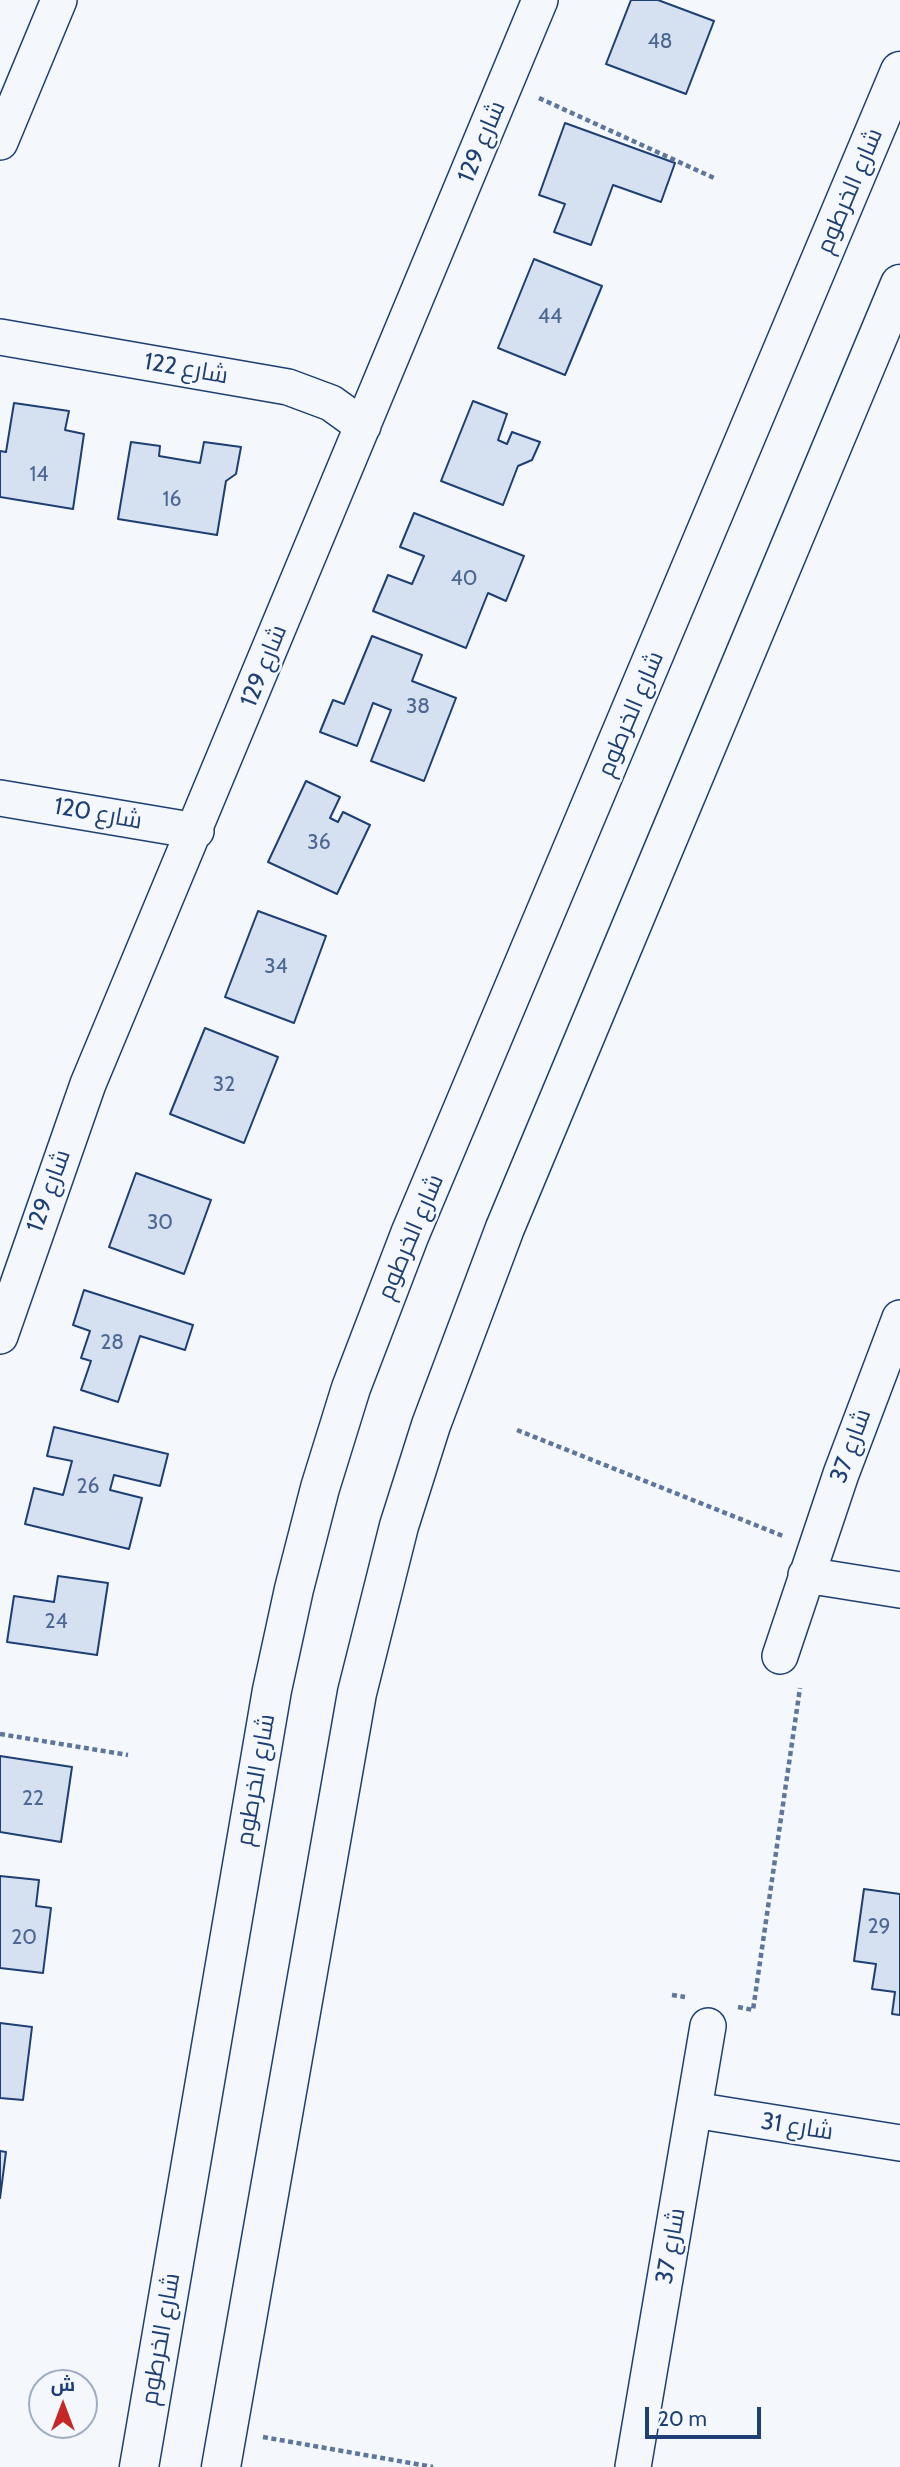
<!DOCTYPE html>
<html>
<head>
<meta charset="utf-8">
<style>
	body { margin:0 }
	#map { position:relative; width:900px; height:2467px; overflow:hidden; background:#f4f7fb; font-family:Cabin,Cairo,sans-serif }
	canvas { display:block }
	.north { position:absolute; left:28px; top:2369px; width:70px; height:70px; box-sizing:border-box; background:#f4f7fb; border:2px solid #9eadc5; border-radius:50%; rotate:0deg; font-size:19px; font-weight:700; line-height:28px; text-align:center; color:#1d3f73 }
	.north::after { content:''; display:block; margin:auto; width:24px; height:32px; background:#c62828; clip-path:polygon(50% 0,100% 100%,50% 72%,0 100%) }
	.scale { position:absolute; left:645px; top:2407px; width:116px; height:32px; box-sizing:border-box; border:4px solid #1d3f73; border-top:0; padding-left:9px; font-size:21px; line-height:24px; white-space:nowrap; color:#1d3f73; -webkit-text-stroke:5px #f4f7fb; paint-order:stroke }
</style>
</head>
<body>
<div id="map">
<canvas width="900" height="2467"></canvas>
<div class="north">ش</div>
<div class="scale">20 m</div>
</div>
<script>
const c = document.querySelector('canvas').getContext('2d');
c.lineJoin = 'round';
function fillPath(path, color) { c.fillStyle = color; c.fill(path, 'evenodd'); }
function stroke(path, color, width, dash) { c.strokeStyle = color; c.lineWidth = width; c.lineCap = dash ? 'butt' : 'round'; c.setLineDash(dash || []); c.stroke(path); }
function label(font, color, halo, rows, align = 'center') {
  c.font = font + ' Cabin,Cairo,sans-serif'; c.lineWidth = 5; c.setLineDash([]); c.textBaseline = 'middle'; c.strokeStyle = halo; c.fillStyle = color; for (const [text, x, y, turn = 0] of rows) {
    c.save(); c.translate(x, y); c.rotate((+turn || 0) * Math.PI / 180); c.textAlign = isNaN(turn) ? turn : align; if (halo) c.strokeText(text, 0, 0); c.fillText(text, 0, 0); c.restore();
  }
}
const building = new Path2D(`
	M631 0H658L714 21 686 94 606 64Z
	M565 123 675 163 661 202 613 185 591 245 554 232 565 204 539 195Z
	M534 259 602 286 565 375 498 348Z
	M473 401 507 414 498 440 507 444 512 432 540 442 532 460 518 466 503 505 441 481Z
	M14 403 69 411 65 430 84 434 73 509 0 497V451L6 452Z
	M131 442 160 446 159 456 200 463 204 442 241 447 236 474 226 481 217 535 118 519Z
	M414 513 524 556 506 601 488 593 466 648 373 611 388 575 412 584 424 556 400 547Z
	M372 636 422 655 412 681 456 698 424 781 371 761 391 710 373 703 357 746 320 732 333 700 344 704Z
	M306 781 340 797 330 818 338 822 343 812 370 825 337 894 268 862Z
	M258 911 326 936 294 1023 225 997Z
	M205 1028 278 1057 244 1143 170 1114Z
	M136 1173 211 1200 184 1274 109 1247Z
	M84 1290 193 1325 185 1350 140 1336 118 1402 81 1390 91 1361 81 1358 90 1331 73 1325Z
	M54 1427 168 1454 160 1486 114 1475 110 1490 142 1498 129 1549 25 1524 34 1488 63 1495 72 1461 47 1456Z
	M58 1576 108 1583 97 1655 7 1642 14 1596 54 1602Z
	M0 1756 72 1767 61 1842 0 1832Z
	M0 1876 39 1880 36 1906 51 1908 43 1973 0 1968Z
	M864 1889 900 1894V2015L892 2014 895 1992 872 1989 876 1964 854 1961Z
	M0 2023 32 2027 23 2100 0 2098Z
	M0 2151 6 2152 0 2198Z`);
fillPath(building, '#d5e0f0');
stroke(building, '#1d3f73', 2);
const minor = new Path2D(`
	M0 142 59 0
	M0 337 288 387 331 403 363 426
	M0 798 196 831
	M0 1336 88 1084 540 0
	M806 1575 900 1590
	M780 1656 841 1474 900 1318
	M694 2110 900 2143
	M633 2467 708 2026`);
const secondary = new Path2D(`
	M139 2467 272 1690 294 1589 320 1488 351 1388 410 1234 900 71
	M221 2467 357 1693 399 1526 431 1425 505 1228 900 284`);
stroke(minor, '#1d3f73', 38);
stroke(secondary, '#1d3f73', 41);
stroke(new Path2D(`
	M539 98 714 178
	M517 1430 783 1536
	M0 1734 128 1755
	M672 1995 685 1997
	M738 2007 753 2010 800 1688
	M263 2437 433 2467`), '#5e769c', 4.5, [5, 3.5]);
stroke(minor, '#f4f7fb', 35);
stroke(secondary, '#f4f7fb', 38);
label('21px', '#4b6792', null, [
	["48",660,42],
	["44",550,317],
	["14",39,475],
	["16",172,500],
	["40",464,579],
	["38",418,707],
	["36",319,843],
	["34",276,967],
	["32",224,1085],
	["30",160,1223],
	["28",112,1343],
	["26",88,1487],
	["24",56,1622],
	["22",33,1799],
	["29",879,1927],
	["20",24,1938]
]);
label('24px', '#1d3f73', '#f4f7fb', [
	["شارع 129",482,142,-67],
	["شارع الخرطوم",850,191,-67],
	["شارع 122",186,369,10],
	["شارع 129",264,666,-68],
	["شارع الخرطوم",631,714,-67],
	["شارع 120",98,814,10],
	["شارع 129",49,1191,-70],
	["شارع الخرطوم",411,1237,-67],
	["شارع 37",851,1446,-70],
	["شارع الخرطوم",256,1780,-80],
	["شارع 31",797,2127,9],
	["شارع 37",671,2246,-80],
	["شارع الخرطوم",161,2339,-80]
]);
</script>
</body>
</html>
